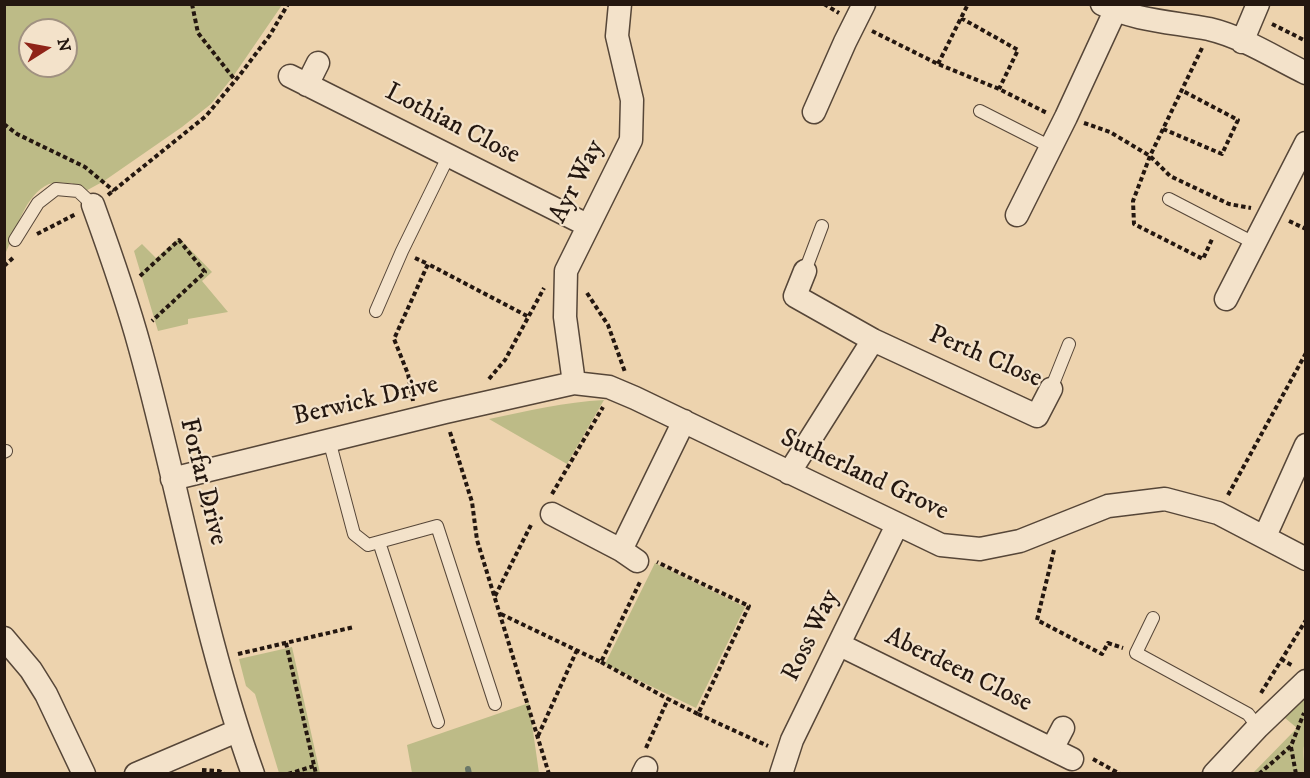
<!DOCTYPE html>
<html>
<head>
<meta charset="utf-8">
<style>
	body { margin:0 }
	#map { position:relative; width:1310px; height:778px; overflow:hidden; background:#edd3ae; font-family:"IM FELL DW Pica",serif }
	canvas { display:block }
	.frame { position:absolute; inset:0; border:6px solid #241710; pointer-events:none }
	.north { position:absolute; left:18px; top:18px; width:60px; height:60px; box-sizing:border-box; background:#f3e2ca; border:2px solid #a09180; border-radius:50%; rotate:79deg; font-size:16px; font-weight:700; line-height:24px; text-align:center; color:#241710 }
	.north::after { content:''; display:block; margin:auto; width:21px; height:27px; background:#8f2418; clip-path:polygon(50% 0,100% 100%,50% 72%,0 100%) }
</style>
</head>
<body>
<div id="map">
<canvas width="1310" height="778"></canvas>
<div class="frame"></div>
<div class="north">N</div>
</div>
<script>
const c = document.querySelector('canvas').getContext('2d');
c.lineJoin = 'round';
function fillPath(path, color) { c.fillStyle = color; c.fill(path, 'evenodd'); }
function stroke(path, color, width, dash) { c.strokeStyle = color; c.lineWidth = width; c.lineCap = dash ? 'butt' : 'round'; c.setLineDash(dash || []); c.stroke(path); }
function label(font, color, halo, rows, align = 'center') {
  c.font = font + ' "IM FELL DW Pica",serif'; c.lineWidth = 4.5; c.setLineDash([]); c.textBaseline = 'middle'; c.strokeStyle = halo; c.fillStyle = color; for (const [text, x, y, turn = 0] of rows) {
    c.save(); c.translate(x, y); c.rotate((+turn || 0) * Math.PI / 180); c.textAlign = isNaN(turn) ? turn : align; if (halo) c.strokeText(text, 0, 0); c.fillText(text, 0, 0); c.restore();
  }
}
fillPath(new Path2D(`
	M5 5H282L232 78 211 104 182 127 104 181 82 193 72 183C65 183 55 182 49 184 25 194 16 231 6 252ZM30 30H66V66H30Z
	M179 238 212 272 202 281 228 312 188 319V324L158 331 134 251 142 244 156 258Z
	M604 400 567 464 489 419C527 411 565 402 604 400Z
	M655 563 745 607 696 708 605 664Z
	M292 647 320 773H279L255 694 246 686 239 659Z
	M1305 695 1306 740C1301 749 1305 763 1305 773L1252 774 1297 728 1285 718Z
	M529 703 539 773H412L407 745Z`), '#bdbb87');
stroke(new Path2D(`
	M468 769 469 774`), '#6b7869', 6);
const lane = new Path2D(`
	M980 111 1051 147
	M1169 199 1254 243
	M15 240 38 203 56 189 78 191 93 205
	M805 271 822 226
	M376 311 402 251 449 155
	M1051 389 1069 344
	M329 440 354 534 368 545 437 526 495 704
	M4 452 6 451
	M379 542 438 722
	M1153 618 1136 653 1248 714 1258 727`);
const street = new Path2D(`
	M1102 4C1135 21 1173 22 1209 29 1243 37 1275 58 1306 73
	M1242 42 1258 4
	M290 76 587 225
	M307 85 318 63
	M814 112 845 42 864 4
	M93 205C110 252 127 300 140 348 179 489 203 635 253 774
	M1017 215 1066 117 1115 11
	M805 271 795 296 873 340 1037 416 1051 389
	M1226 299 1306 143
	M574 383 565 317 566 271 631 140 632 100 617 36 620 4
	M789 473 873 340
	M172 479 445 412 574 383 609 387 635 398 941 545 980 549 1020 541 1108 506 1165 499 1218 513 1306 559
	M552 514 621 550 637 561
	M1265 536 1306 445
	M621 550 684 421
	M4 638 31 670 46 694 84 774
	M840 645 1072 759
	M1052 749 1063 728
	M136 774 237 731
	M643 774 646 768
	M781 774 792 740 897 525
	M1214 774 1258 727 1306 681`);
stroke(lane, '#564638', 14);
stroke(street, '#564638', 25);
stroke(new Path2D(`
	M192 4 198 33 235 80
	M824 4 839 13
	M961 18 1018 50 999 89
	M1272 24 1306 41
	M872 31 938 64 999 89 1047 113
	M1202 48 1150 156 1133 201 1134 224 1203 259 1213 237
	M938 64 968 4
	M1084 123 1110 132 1150 156 1170 176 1229 204 1251 208
	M4 124 17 134 85 167 114 191
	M1163 129 1222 154 1238 120 1181 90
	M108 195 206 116 239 76 270 35 288 4
	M1289 221 1306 229
	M37 234 76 214
	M415 258 428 264
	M4 266 15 256
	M140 276 179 240 205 272 152 321
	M587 293 608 325 625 372
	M489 379 505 360 544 288
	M413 401 408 374 394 339 428 264 529 317
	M450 432 472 502 477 540 549 774
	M552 494 603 407
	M1228 495 1306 353
	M202 507 209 492
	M1054 550 1037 620 1102 654 1108 643 1123 648
	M495 596 532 523
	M501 614 601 662 641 580
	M286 643 316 774
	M238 654 354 627
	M1281 659 1293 666
	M601 662 668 699
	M1261 693 1306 620
	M698 714 768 746
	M538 736 577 650
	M1291 747 1296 774
	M646 748 668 699 698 714 749 606 657 562
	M1093 759 1120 774
	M202 770 219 771 225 774
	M288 774 314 766
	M1259 774 1291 746 1304 713`), '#241710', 4, [4.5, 3]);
stroke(lane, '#f3e2ca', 12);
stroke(street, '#f3e2ca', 22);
label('26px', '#241710', '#f3e2ca', [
	["Lothian Close",452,125,27],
	["Ayr Way",578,182,-63],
	["Perth Close",985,358,23],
	["Berwick Drive",366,402,-13],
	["Sutherland Grove",864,476,25],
	["Forfar Drive",202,482,76],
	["Ross Way",812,636,-64],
	["Aberdeen Close",958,671,26]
]);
</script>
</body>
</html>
